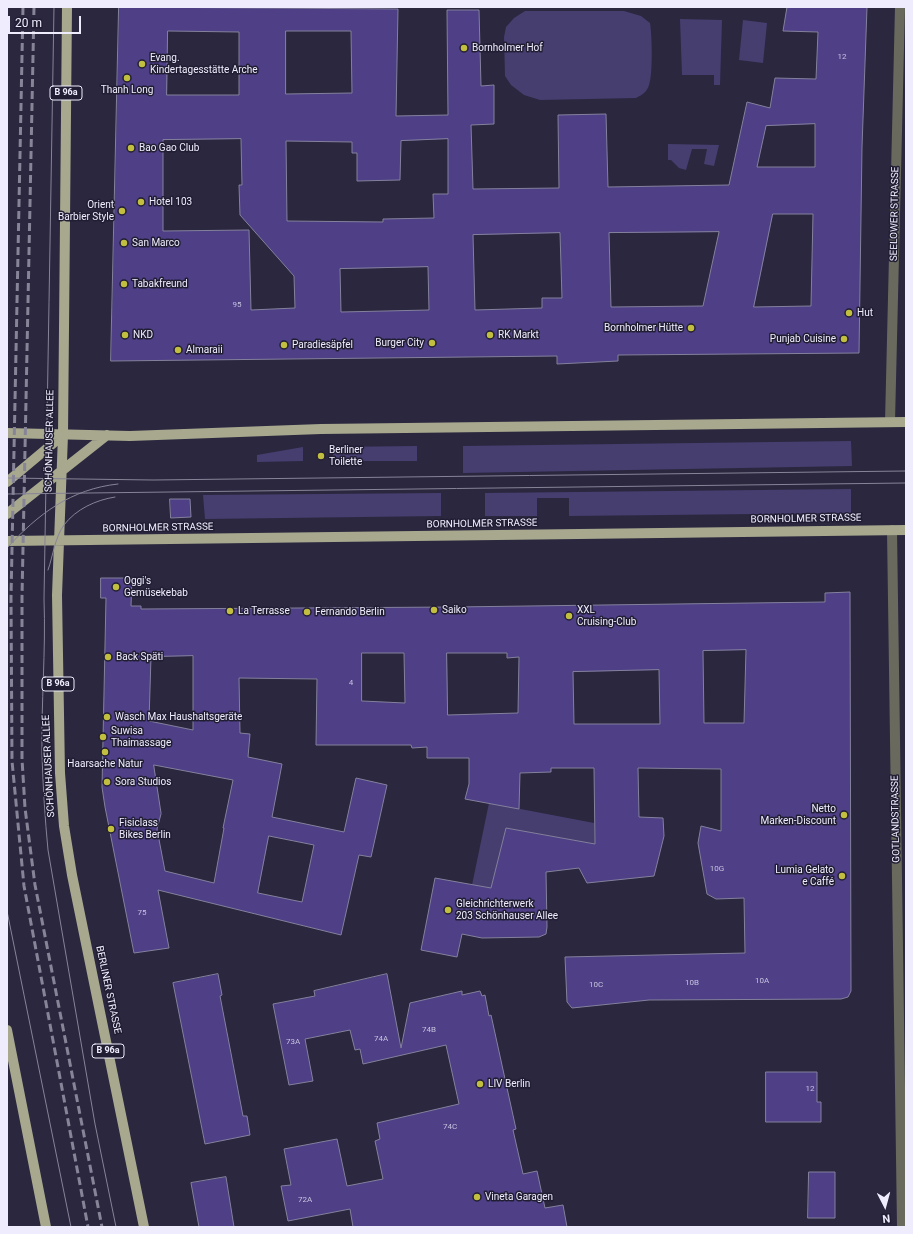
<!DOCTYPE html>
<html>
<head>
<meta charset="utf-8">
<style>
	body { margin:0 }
	#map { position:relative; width:913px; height:1234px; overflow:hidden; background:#2b273f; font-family:Roboto,sans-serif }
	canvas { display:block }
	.frame { position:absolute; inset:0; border:8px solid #efedfd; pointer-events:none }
	.north { position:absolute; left:865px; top:1186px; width:40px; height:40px; -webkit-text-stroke:3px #211e34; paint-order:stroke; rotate:174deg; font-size:11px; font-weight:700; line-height:16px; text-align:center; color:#efedfd }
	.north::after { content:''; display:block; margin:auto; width:14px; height:18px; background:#efedfd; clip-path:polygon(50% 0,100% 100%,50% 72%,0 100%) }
	.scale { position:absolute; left:8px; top:16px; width:73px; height:18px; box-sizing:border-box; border:2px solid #efedfd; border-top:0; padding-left:5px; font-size:12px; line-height:14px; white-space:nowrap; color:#efedfd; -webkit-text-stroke:3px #211e34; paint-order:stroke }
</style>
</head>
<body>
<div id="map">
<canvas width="913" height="1234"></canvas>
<div class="frame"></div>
<div class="north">N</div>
<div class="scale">20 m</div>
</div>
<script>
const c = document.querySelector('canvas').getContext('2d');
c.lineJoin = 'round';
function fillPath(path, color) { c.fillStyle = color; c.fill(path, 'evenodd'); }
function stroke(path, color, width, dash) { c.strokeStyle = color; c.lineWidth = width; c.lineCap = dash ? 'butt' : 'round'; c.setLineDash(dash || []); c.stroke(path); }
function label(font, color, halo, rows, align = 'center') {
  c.font = font + ' Roboto,sans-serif'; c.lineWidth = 3; c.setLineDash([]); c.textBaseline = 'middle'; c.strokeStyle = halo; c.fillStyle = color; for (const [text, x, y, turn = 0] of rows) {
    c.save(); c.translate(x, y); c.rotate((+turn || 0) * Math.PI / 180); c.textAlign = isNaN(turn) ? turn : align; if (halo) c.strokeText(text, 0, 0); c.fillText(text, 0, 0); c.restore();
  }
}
fillPath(new Path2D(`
	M525 11H624L641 16 650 23C652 34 653 75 649 85 647 92 642 95 636 98L540 100 524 95 511 85 505 76 504 37 506 27 514 18Z
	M680 19 722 20 720 85H714V75H682Z
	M743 20 767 23 763 63 739 60Z
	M668 144 719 145 714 166 704 164 707 149H692L686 170 679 168 671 160H668Z
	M851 441 852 466 463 473V446Z
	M417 446V461H333V447Z
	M303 447V461L257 462V455Z
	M851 489V513L569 516V498H537V516H485V493Z
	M441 493V516L205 519 203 495Z
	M489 803 594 823 595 844 506 828 491 888 472 885Z`), '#463e6f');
const building = new Path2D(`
	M119 7 398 9 396 116 448 115 447 10H479L481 86 494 85V124L471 125 473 189 559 188 558 115 606 114 608 187 729 185 747 102 770 108 775 78 816 79 818 32 783 31 787 7H867L862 147 859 353 618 355V361L557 364V356L111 361ZM168 31 239 32V95H167ZM286 31H351L352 93 286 94ZM815 124V167H757L766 126ZM241 139 242 185H239L240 215 294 276 295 308 251 310 249 230 163 231V140ZM448 139V194H433L434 218 383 219V222L287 221 286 141 352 142V153H357V181L400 180 401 141ZM773 214H813L811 306 754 307ZM719 232 703 306 611 307 609 233ZM560 233 562 298H542V308L475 310 473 235ZM428 267 429 310 341 312 340 269Z
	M170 499H190L191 517 171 518Z
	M101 578H132L131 606H141V609L454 607 825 602V593L850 592 851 991 848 997 841 999 649 1000 572 1008 567 1002 565 957 745 953 744 898 716 899 707 894 698 843 701 826 721 831V769L638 768 639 817 663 818 664 836 654 876 587 883 579 868 546 872 547 927 546 934 539 937 482 938 462 934 457 957 421 950 435 878 491 888 506 828 595 844 594 768H551V772L520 773 519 809 465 799 469 784V758H427V747L412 748 411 745H316L317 679 239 678 240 733 250 734 248 757 282 764 272 817 344 832 356 778 387 785 371 857 359 855 341 935 158 890 169 948 134 953 105 807 102 787 106 598H101ZM746 650 744 723H704L703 651ZM362 653H404L405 703 362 701ZM447 653H507V658L519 657 518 713 448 715ZM193 656V730L149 721 151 657ZM659 670 660 724H574L573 672ZM154 765 233 780 223 828H224L214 883 165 871 157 829 161 814ZM269 836 314 845 302 902 258 893Z
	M218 974 222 995 220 996 243 1116H247L250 1135 205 1144 173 983Z
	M387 974 401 1048 410 1003 462 991V995L480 991 482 996 485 995 489 1016 491 1015 516 1129 513 1130 523 1174 537 1171 545 1208 563 1205 567 1227H353L350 1209 288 1221 281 1186 291 1185 284 1149 337 1139 347 1186 383 1179 375 1141 380 1139 377 1123 459 1104 446 1045 363 1064 360 1049 355 1050 350 1030 305 1039 313 1081 289 1085 273 1004 315 996 314 991Z
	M766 1072H817V1102H821V1122H766Z
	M809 1172H835V1218H808Z
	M226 1177 234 1227H199L191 1183Z`);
fillPath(building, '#4e3f86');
stroke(building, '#84819d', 1);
stroke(new Path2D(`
	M890 422 900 7
	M892 530 902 1227`), '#696a5d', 10);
stroke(new Path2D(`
	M67 7 63 435 57 595 60 773 64 826 72 875 144 1227
	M7 433 130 436 321 429 906 422
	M7 482 63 435
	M7 514 107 435
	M7 541 906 530
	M7 1030 46 1227`), '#a7a88e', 10);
stroke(new Path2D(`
	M54 7 44 599C46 651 41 703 42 755 43 787 45 819 48 850L95 1124 116 1227
	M7 478 153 480 906 471
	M7 494 906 483
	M7 548C38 514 71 489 118 484
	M48 570C53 556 55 537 64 525 76 509 96 500 115 497
	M7 911 71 1227`), '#878498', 1);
stroke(new Path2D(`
	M23 7 11 598 12 761 24 886 88 1227
	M34 7 22 597V759L25 808 35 885 102 1227`), '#878498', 3, [8, 4]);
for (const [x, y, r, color] of [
	[464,48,4,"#c1be40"],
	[142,64,4,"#c1be40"],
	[127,78,4,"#c1be40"],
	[131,148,4,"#c1be40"],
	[141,202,4,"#c1be40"],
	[122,211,4,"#c1be40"],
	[124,243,4,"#c1be40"],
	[124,284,4,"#c1be40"],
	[849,313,4,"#c1be40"],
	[691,328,4,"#c1be40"],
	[125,335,4,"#c1be40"],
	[490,335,4,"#c1be40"],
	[844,339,4,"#c1be40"],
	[432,343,4,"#c1be40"],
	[284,345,4,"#c1be40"],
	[178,350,4,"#c1be40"],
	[321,456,4,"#c1be40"],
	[116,587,4,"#c1be40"],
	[434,610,4,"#c1be40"],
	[230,611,4,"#c1be40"],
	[307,612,4,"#c1be40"],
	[569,616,4,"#c1be40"],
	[108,657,4,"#c1be40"],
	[107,717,4,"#c1be40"],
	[103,737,4,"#c1be40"],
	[105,752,4,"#c1be40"],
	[107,782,4,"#c1be40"],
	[844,815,4,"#c1be40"],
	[111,829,4,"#c1be40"],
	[842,876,4,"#c1be40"],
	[448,910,4,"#c1be40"],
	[480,1084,4,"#c1be40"],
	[477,1197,4,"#c1be40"]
]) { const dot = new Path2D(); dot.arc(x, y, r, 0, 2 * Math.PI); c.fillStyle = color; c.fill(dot); stroke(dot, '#211e34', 1.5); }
label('8px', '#c7c2df', null, [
	["12",842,57],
	["95",237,305],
	["4",351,683],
	["10G",717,869],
	["75",142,913],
	["10A",762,981],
	["10B",692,983],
	["10C",596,985],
	["74B",429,1030],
	["74A",381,1039],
	["73A",293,1042],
	["12",810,1089],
	["74C",450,1127],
	["72A",305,1200]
]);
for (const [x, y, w] of [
	[66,93,32],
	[58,684,32],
	[108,1051,32]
]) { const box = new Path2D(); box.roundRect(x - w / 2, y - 7, w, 14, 3); c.fillStyle = '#211e34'; c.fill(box); stroke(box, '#efedfd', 1); }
label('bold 9px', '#efedfd', null, [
	["B 96a",66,93],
	["B 96a",58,684],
	["B 96a",108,1051]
]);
label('10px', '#efedfd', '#211e34', [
	["Bornholmer Hof",472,48],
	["Evang.",150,58],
	["Kindertagesstätte Arche",150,70],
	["Thanh Long",127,90,"center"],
	["Bao Gao Club",139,148],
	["Hotel 103",149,202],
	["Orient",114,205,"right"],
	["Barbier Style",114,217,"right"],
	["San Marco",132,243],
	["Tabakfreund",132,284],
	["Hut",857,313],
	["Bornholmer Hütte",683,328,"right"],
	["NKD",133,335],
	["RK Markt",498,335],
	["Punjab Cuisine",836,339,"right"],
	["Burger City",424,343,"right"],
	["Paradiesäpfel",292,345],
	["Almaraii",186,350],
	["Berliner",329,450],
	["Toilette",329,462],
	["Oggi's",124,581],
	["Gemüsekebab",124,593],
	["Saiko",442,610],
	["XXL",577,610],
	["Cruising-Club",577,622],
	["La Terrasse",238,611],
	["Fernando Berlin",315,612],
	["Back Späti",116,657],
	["Wasch Max Haushaltsgeräte",115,717],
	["Suwisa",111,731],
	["Thaimassage",111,743],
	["Haarsache Natur",105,764,"center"],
	["Sora Studios",115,782],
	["Netto",836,809,"right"],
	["Marken-Discount",836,821,"right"],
	["Fisiclass",119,823],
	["Bikes Berlin",119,835],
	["Lumia Gelato",834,870,"right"],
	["e Caffé",834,882,"right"],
	["Gleichrichterwerk",456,904],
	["203 Schönhauser Allee",456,916],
	["LIV Berlin",488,1084],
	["Vineta Garagen",485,1197]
], 'left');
label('10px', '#efedfd', '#211e34', [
	["SEELOWER STRASSE",895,214,-89],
	["SCHÖNHAUSER ALLEE",50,441,-89],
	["BORNHOLMER STRASSE",806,519,-1],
	["BORNHOLMER STRASSE",482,524,-1],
	["BORNHOLMER STRASSE",158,528,-1],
	["SCHÖNHAUSER ALLEE",49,766,-93],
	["GOTLANDSTRASSE",896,819,-91],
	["BERLINER STRASSE",108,990,78]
]);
</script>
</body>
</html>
